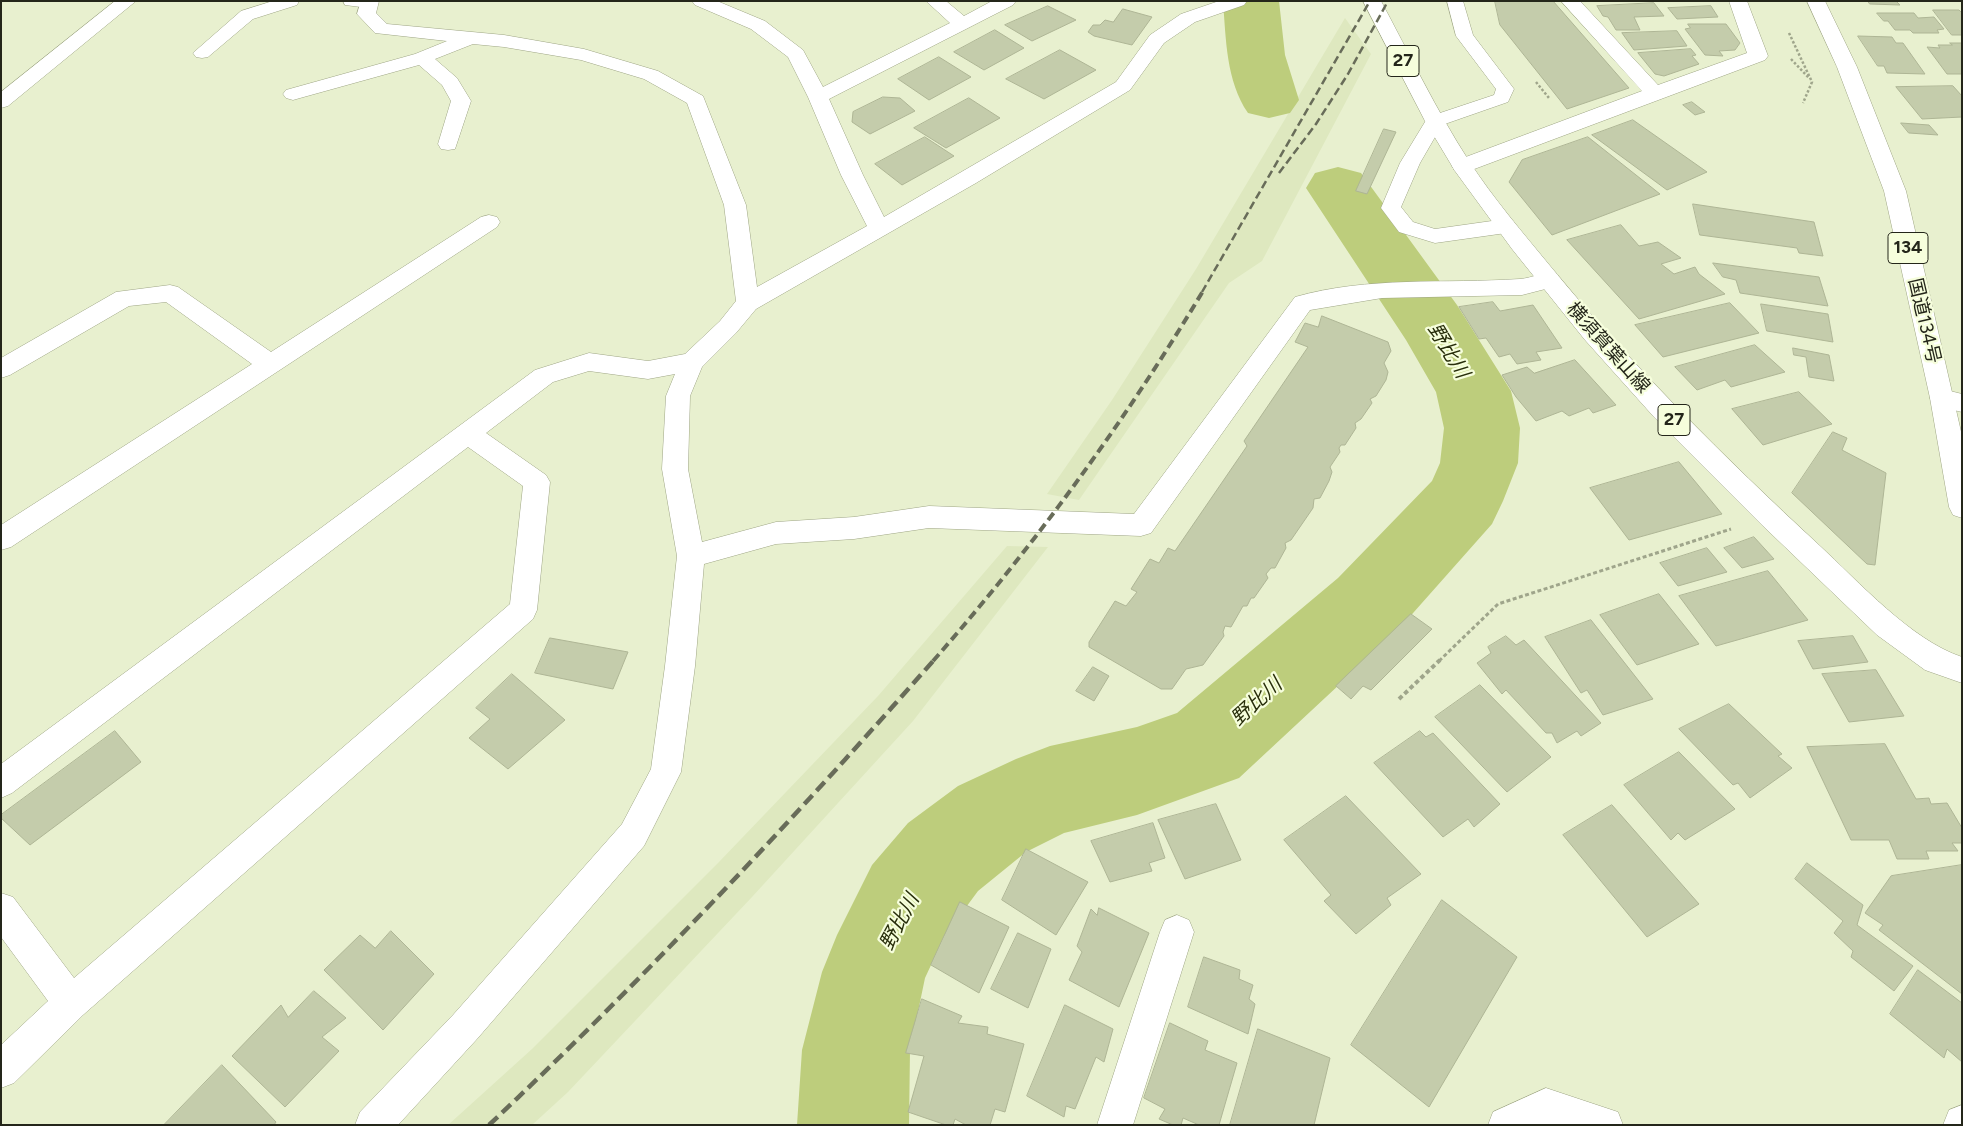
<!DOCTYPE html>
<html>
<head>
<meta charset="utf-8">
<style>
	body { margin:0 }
	#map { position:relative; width:1963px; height:1126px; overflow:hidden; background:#e8f0cf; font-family:Figtree,sans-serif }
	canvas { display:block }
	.frame { position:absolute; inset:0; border:2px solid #24261a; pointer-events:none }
</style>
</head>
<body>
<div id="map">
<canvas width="1963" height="1126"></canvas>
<div class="frame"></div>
</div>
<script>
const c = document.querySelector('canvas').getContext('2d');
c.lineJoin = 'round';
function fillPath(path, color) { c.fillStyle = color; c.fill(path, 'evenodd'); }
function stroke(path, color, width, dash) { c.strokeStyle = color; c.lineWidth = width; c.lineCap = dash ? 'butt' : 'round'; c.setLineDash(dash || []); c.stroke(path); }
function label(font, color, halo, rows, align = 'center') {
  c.font = font + ' Figtree,"Noto Sans JP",sans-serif'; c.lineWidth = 4.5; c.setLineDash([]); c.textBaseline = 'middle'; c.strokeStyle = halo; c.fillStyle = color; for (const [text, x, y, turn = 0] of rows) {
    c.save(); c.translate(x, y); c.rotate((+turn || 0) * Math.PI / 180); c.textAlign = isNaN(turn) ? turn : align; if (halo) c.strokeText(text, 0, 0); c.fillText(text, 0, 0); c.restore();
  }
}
fillPath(new Path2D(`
	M1345 18 1371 54 1262 261 1229 283 1079 500 1047 494 1112 400 1196 269Z
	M1007 546 1048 547 913 721 752 897 568 1092 532 1125H448L532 1049 718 863 878 696Z`), '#dee8bf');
fillPath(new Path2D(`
	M1223 1H1279L1285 55 1299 100 1290 113 1269 118 1248 113C1226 81 1226 39 1223 1Z
	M1338 167 1361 173 1457 305 1511 391 1520 428 1518 463 1503 501 1492 524 1398 630 1239 778 1137 815 1064 833 1026 852 978 891 944 937 925 978 910 1050 909 1125H797L802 1050 822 972 837 935 872 865 908 823 958 786 1016 759 1050 746 1137 727 1177 713 1338 578 1432 481 1440 463 1444 428 1436 392 1406 340 1306 188 1315 173Z`), '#bdcd7c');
const building = new Path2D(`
	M1495 1H1553L1629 88 1567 109 1500 25Z
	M1868 1H1896L1900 5 1870 4Z
	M1654 3 1664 16 1634 17 1640 30H1616L1608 17 1603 16 1597 6Z
	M1048 6 1076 20 1032 41 1005 25Z
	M1711 6 1718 17 1677 19 1668 8Z
	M1123 9 1152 17 1132 45 1094 36 1088 32 1093 25H1100L1105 20 1113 22Z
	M1933 10H1959L1962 13V35H1952Z
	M1877 13H1914L1918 18 1934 17 1944 29 1937 30 1939 33H1913L1910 30H1895L1888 21H1884Z
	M1688 24H1726L1740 43 1735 50 1719 51 1723 56 1705 55 1685 29 1690 28Z
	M995 30 1024 48 984 70 954 52Z
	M1677 31 1687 46 1634 50 1622 33Z
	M1858 36 1892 37 1896 43H1903L1925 74 1887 73 1884 66H1878Z
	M1950 43H1962V74H1947L1927 47 1940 48 1938 45H1952Z
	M1691 49 1696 55 1692 56 1699 64 1664 76 1655 74 1638 53Z
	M1060 50 1096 70 1044 99 1006 79Z
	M939 57 971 77 929 100 898 79Z
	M1953 86 1962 96V117L1922 119 1896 87Z
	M883 97 900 98 915 111 870 134 852 122 853 112Z
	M969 98 1000 118 946 148 914 128Z
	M1692 102 1705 112 1695 115 1683 105Z
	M1633 120 1707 172 1667 190 1592 135Z
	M1901 123 1929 125 1938 135 1909 133Z
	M1384 129 1396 132 1367 194 1356 191Z
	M925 137 954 156 902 185 875 164Z
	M1588 137 1660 194 1552 235 1509 182 1522 160Z
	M1693 204 1814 222 1823 256 1799 253 1797 248 1700 235Z
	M1621 225 1639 246 1658 242 1681 258 1661 264 1674 274 1695 267 1699 274 1725 294 1639 319 1567 240Z
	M1713 263 1819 277 1828 306 1740 293 1736 280 1723 277Z
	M1493 302 1500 311 1533 305 1562 348 1536 352 1541 360 1517 364 1510 354 1499 357 1486 338 1479 339 1459 307Z
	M1730 303 1759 333 1663 357 1635 325Z
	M1761 304 1828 314 1833 342 1767 331Z
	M1322 316 1388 342 1391 351 1384 363 1388 372 1386 380 1376 396 1370 399 1372 403 1361 419 1355 423 1356 428 1345 445H1341L1339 448 1340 452 1330 467 1332 472 1329 481 1320 498 1314 499 1313 508 1291 540 1285 543 1286 548 1275 568H1271L1266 574 1268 578 1254 598H1251L1247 606H1243L1231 627 1225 626 1223 632 1224 636 1203 665 1186 669 1172 689H1161L1089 647V642L1115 601 1126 606 1137 592 1131 589 1150 559 1159 563 1168 548 1175 551 1247 446 1244 441 1308 347 1295 342 1305 323 1318 327Z
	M1755 345 1785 372 1731 387 1725 380 1697 390 1675 367Z
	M1793 348 1829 355 1834 381 1809 377 1806 357 1794 355Z
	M1575 360 1616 405 1593 413 1589 408 1569 416 1562 411 1536 421 1516 397 1502 375 1527 367 1534 373Z
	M1799 392 1832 424 1763 445 1732 409Z
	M1833 432 1847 438 1842 450 1886 473 1875 565 1867 564 1792 493Z
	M1679 462 1722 514 1629 540 1590 488Z
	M1754 537 1774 559 1742 568 1724 548Z
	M1707 548 1727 572 1678 586 1660 563Z
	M1768 571 1808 620 1716 646 1679 596Z
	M1659 594 1699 644 1637 665 1600 615Z
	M1411 614 1432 629 1371 690 1363 686 1351 699 1336 686Z
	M1591 620 1653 699 1603 715 1587 690 1581 693 1545 637Z
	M1506 636 1516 645 1524 640 1601 723 1581 736 1577 731 1557 743 1552 733H1546L1506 690 1502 694 1477 663 1491 653 1488 647Z
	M1853 636 1868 662 1813 669 1798 641Z
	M550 638 628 652 613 689 535 673Z
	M1093 667 1109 676 1094 701 1076 691Z
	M1876 670 1904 716 1849 722 1822 674Z
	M512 674 565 720 508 769 469 738 490 719 476 708Z
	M1480 685 1551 757 1507 792 1435 717Z
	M1729 704 1782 754 1778 756 1792 768 1750 798 1738 783 1733 785 1679 729Z
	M115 731 141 762 30 845 1 818V815Z
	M1420 731 1426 737 1433 733 1500 804 1474 827 1468 819 1443 837 1374 763Z
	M1885 744 1916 799 1929 798 1931 804 1947 803 1962 828V843H1952L1958 851H1926L1929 859H1897L1889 840H1851L1807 747Z
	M1679 752 1735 809 1685 840 1678 833 1671 840 1624 785Z
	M1346 796 1421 874 1387 898 1391 905 1356 934 1324 901 1331 895 1284 840Z
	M1216 804 1241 860 1185 879 1158 820Z
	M1612 805 1699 904 1647 937 1563 835Z
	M1153 823 1165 858 1149 863 1152 871 1110 882 1091 841Z
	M1026 849 1088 882 1056 935 1002 900Z
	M1807 863 1863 905 1857 925 1913 966 1894 991 1851 957 1853 951 1834 933 1843 921 1795 879Z
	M1962 865V994L1879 930 1883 925 1865 913 1891 876Z
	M1442 900 1517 957 1429 1107 1351 1045Z
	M960 902 1009 927 979 993 931 965Z
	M1099 908 1149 933 1119 1007 1069 980 1082 952 1077 946 1091 909 1097 915Z
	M391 931 434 974 383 1030 324 970 360 935 375 948Z
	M1018 933 1051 949 1028 1008 991 989Z
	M1204 957 1240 970 1239 979 1253 985 1249 999 1255 1004 1248 1034 1188 1007Z
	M1918 970 1962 1003V1062L1947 1049 1944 1058 1890 1014Z
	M314 991 346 1018 322 1037 339 1051 285 1107 232 1056 281 1005 288 1017Z
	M922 999 962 1016 958 1023 988 1027 987 1034 1024 1044 1005 1112 995 1109 990 1125H966L955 1119 953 1125H946L908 1112 924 1056 906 1053Z
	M1065 1005 1113 1029 1104 1062 1096 1057 1075 1109 1066 1106 1064 1117 1027 1096Z
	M1170 1023 1208 1041 1205 1050 1237 1063 1219 1125H1199L1183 1118 1181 1125H1173L1159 1119 1165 1109 1144 1098Z
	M1258 1029 1330 1058 1314 1125H1230Z
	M222 1065 276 1122 274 1125H164Z`);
fillPath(building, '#c4ccab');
stroke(building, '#aeb595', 1);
const lane = new Path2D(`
	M273 1H299L297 5 253 19 208 57 202 58 196 57 193 53 241 11Z
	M343 1H376L377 3 375 7 369 8 345 5Z
	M1447 1H1463L1473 35 1514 89 1508 102 1442 125 1420 163 1401 207 1413 222 1435 229 1506 219 1513 221 1516 226 1513 231 1506 233 1435 243 1399 232 1381 208 1400 163 1428 117 1494 95 1496 89 1456 36Z`);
const street = new Path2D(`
	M115 1H136L8 106 1 108V92Z
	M361 1H379L376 13 387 24 504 35 584 49 658 71 703 96 746 205 757 287 867 226 841 175 808 97 788 57 751 29 695 5 692 1H717L765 21 803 50 823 87 950 23 926 1H946L964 16 992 1H1016L1013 5 829 99 863 175 884 217 1116 82 1150 35 1181 14 1219 1H1247L1244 5 1195 22 1164 43 1130 90 976 183 756 309 736 333 702 367 690 396 688 469 702 542 776 522 854 517 929 506 1134 514 1295 297C1368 276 1445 284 1520 279 1533 278 1544 271 1557 274L1560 280 1557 286 1522 295 1382 298 1310 310 1151 533 1141 536 929 528 854 539 776 544 704 564 695 666 681 772 644 846 477 1039 398 1125H355L360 1112 453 1015 622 824 651 769 665 666 677 556 662 469 666 396 675 374 648 379 589 371 553 382 486 433 546 475 550 482 537 610 533 619 83 1015 14 1083 1 1088V1045L48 1001 1 937V893L13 897 74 978 510 604 523 486 468 447 12 793 1 798V764L535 370 589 353 648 361 685 354 720 321 736 301 724 205 687 103 644 79 581 60 504 47 473 44 435 59 457 78 471 101 455 149 448 150 441 149 438 144 451 101 442 85 419 65 300 98 293 100 286 98 283 94 286 90 415 54 447 41 375 33 357 14Z
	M1561 1H1580L1658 85 1747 53 1729 1H1747L1768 56 1765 60 1469 171 1462 173 1455 171 1452 166 1455 161 1642 91Z
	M489 215 497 217 500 222 497 227 11 547 1 550V525L252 364 166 302 129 306 10 375 1 378V358L116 292 170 285 178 287 271 352 481 217Z
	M1942 389 1962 394V412L1933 405 1930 398 1933 391Z
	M1177 915 1189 920 1194 932 1133 1125H1097L1160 932 1165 920Z
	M1546 1088 1618 1112 1623 1125H1488L1493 1112Z
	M1962 1105V1125H1943L1949 1110Z`);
const primary = new Path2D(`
	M1363 1H1381C1410 55 1436 110 1469 161 1493 198 1523 233 1551 267 1633 367 1724 457 1819 545 1859 582 1911 640 1962 657V683L1925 670 1877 635 1762 525 1654 417 1585 340 1512 249 1455 171 1425 121Z`);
const highway = new Path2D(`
	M1807 1H1825L1857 67 1906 191 1962 436V518L1953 515 1949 507 1930 398 1884 191 1837 67Z`);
stroke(lane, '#9ea585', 1);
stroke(street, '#9ea585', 1);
stroke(primary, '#9ea585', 1);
stroke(highway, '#9ea585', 1);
stroke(new Path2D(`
	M1789 33 1812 82 1803 103
	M1791 59 1809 78
	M1536 82 1549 98`), '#9fa58b', 2.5, [2.5, 2]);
stroke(new Path2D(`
	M1439 661 1498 604 1731 529`), '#9fa58b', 3, [4, 2.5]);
stroke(new Path2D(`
	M1399 699 1440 660`), '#9fa58b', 4, [4.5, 3]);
fillPath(lane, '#fff');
fillPath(street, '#fff');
fillPath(primary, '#fff');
fillPath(highway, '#fff');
stroke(new Path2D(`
	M1279 173 1316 124 1348 74 1388 1
	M1202 292 1370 1`), '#686c59', 2.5, [8, 4]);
stroke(new Path2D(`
	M933 661C1034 546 1124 423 1203 291`), '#686c59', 4, [9, 5]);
stroke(new Path2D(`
	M489 1125C645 978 792 821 934 660`), '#686c59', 4.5, [12, 6]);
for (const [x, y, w] of [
	[1403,61,32],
	[1908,248,40],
	[1674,420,32]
]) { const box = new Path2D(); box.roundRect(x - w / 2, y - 15.5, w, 31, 4); c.fillStyle = '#f6fedc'; c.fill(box); stroke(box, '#24261a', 1); }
label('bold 18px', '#24261a', null, [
	["27",1403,61],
	["134",1908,248],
	["27",1674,420]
]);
label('19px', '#24261a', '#f6fedc', [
	["国道134号",1924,321,77],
	["横須賀葉山線",1608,348,48]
]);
label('italic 20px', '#282e0b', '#f6fedc', [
	["野比川",1448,351,59],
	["野比川",1257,702,-42],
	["野比川",900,922,-62]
]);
</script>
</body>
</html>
